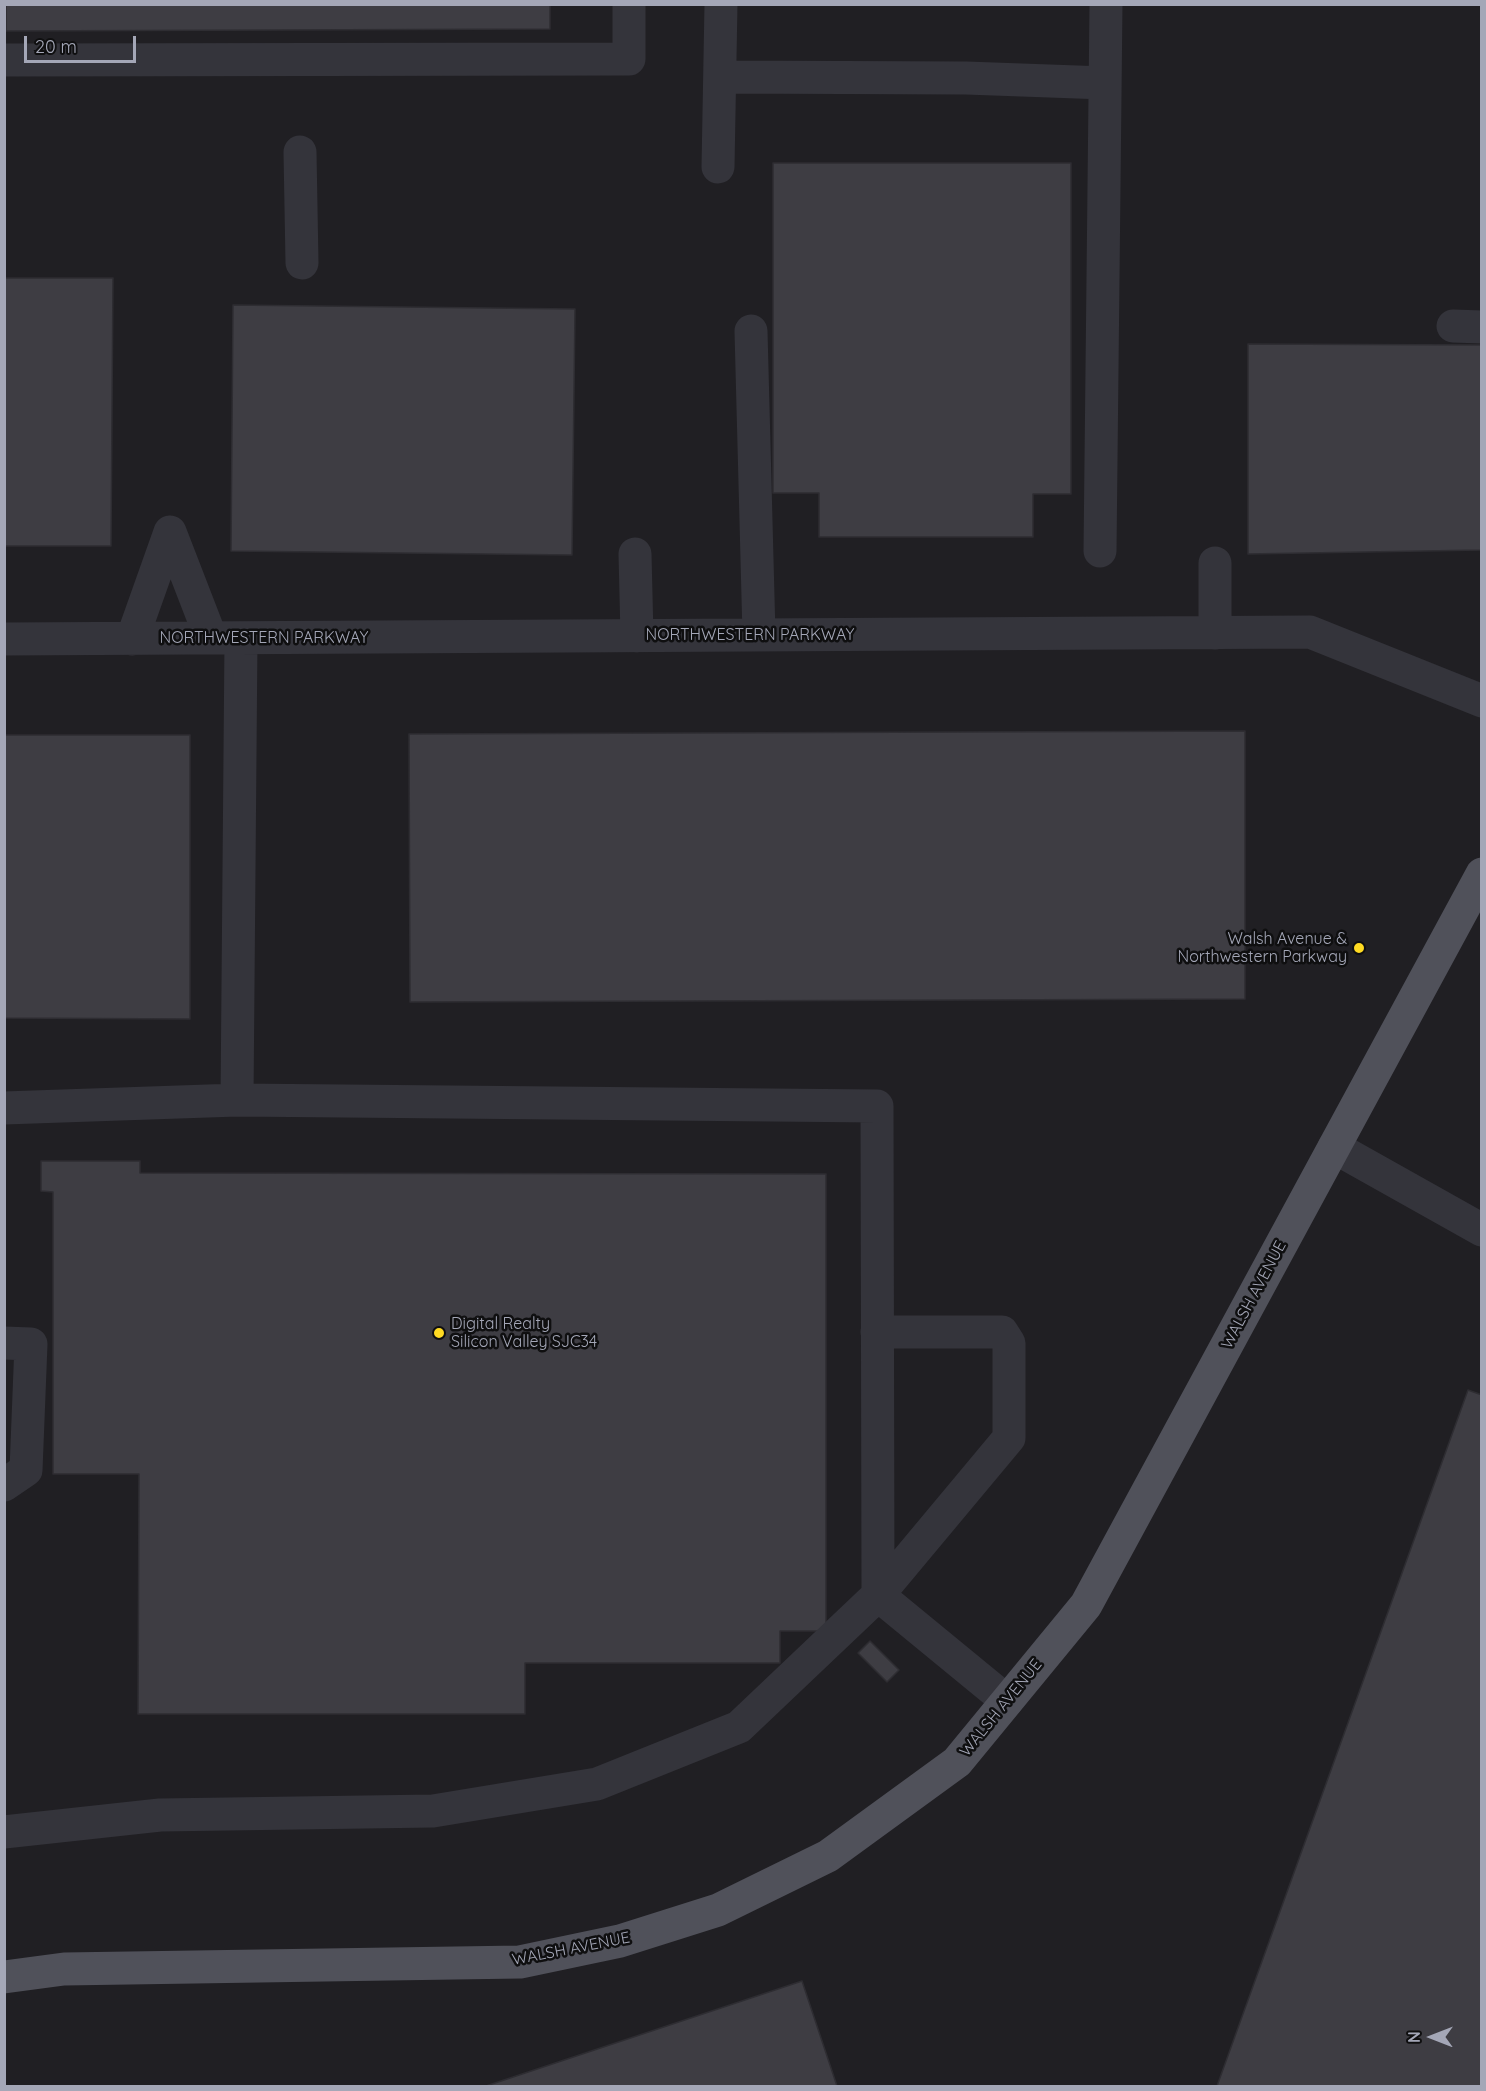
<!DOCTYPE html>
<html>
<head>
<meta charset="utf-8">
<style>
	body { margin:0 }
	#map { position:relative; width:1486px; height:2091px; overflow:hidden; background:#141316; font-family:Quicksand,sans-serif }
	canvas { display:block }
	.frame { position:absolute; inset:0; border:6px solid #a4a7b7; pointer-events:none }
	.north { position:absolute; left:1402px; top:2007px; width:60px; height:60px; -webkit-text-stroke:4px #0f0f10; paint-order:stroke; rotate:270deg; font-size:16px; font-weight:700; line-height:24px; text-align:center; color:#a4a7b7 }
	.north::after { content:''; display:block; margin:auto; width:21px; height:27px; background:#a4a7b7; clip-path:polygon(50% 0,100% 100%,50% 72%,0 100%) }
	.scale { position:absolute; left:24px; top:36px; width:112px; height:27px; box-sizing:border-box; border:3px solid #a4a7b7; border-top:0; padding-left:8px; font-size:18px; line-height:21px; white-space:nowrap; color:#a4a7b7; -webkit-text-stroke:4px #0f0f10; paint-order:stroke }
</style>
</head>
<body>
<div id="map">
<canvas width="1486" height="2091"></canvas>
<div class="frame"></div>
<div class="north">N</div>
<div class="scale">20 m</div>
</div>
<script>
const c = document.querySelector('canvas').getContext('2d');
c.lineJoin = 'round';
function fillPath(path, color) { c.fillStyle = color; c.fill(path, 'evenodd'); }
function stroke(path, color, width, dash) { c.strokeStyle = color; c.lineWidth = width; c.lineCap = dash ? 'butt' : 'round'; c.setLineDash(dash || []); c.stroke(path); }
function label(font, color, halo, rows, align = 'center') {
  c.font = font + ' Quicksand,sans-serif'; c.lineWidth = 5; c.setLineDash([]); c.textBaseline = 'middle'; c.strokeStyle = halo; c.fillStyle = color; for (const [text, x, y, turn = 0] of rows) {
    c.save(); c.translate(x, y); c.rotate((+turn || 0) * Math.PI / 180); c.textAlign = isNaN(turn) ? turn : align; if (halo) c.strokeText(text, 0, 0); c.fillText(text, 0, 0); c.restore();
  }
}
fillPath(new Path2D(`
	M5 5H1481V2086H5Z`), '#201f23');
const building = new Path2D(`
	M6 4H550V29L6 31Z
	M773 163H1071V494H1033V537H819V493H773Z
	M4 278H113L111 546H4Z
	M233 305 575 309 572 555 231 551Z
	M1248 344 1482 345V550L1248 554Z
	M1245 731V999L410 1002 409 734Z
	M4 735H190V1019L4 1018Z
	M41 1161H140V1173L826 1174V1631H780V1663H525V1714H138L139 1474H53V1192L41 1191Z
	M1468 1390 1482 1395V2086H1217Z
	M870 1641 899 1670 887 1682 858 1653Z
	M802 1981 837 2086H486Z`);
fillPath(building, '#3e3d43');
stroke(building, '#2e2d32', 1.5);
stroke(new Path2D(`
	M4 60 629 59V4
	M720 77 966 78 1105 83
	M300 152 302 263
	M718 167 721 4
	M1453 326 1482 327
	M751 331 759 635
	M170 532 211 638
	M1100 551 1106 4
	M635 554 637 636
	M1215 563V633
	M241 638 237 1100 877 1106 878 1595
	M4 639 1310 632 1482 701
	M132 639 170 532
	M4 1108 237 1100
	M1334 1147 1482 1230
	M4 1343 31 1344 26 1470 4 1485
	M878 1595 1007 1701
	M4 1832 160 1815 433 1811 597 1784 739 1727 878 1595 1009 1438V1343L1002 1332H877`), '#34343b', 33);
stroke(new Path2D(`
	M4 1977 64 1969 520 1962 620 1941 718 1910 828 1856 957 1762 1086 1605 1482 874`), '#50515a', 33);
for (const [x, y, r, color] of [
	[1359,948,6,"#ffda22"],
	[439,1333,6,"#ffda22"]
]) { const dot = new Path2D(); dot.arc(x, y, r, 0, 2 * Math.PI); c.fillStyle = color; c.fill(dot); stroke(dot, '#0f0f10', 2); }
label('16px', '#a4a7b7', '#0f0f10', [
	["NORTHWESTERN PARKWAY",750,635],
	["NORTHWESTERN PARKWAY",264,638],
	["WALSH AVENUE",1254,1295,-62],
	["WALSH AVENUE",1001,1708,-51],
	["WALSH AVENUE",571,1949,-11]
]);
label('16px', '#a4a7b7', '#0f0f10', [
	["Walsh Avenue &",1347,939],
	["Northwestern Parkway",1347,957],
	["Digital Realty",451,1324,"left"],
	["Silicon Valley SJC34",451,1342,"left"]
], 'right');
</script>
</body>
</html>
